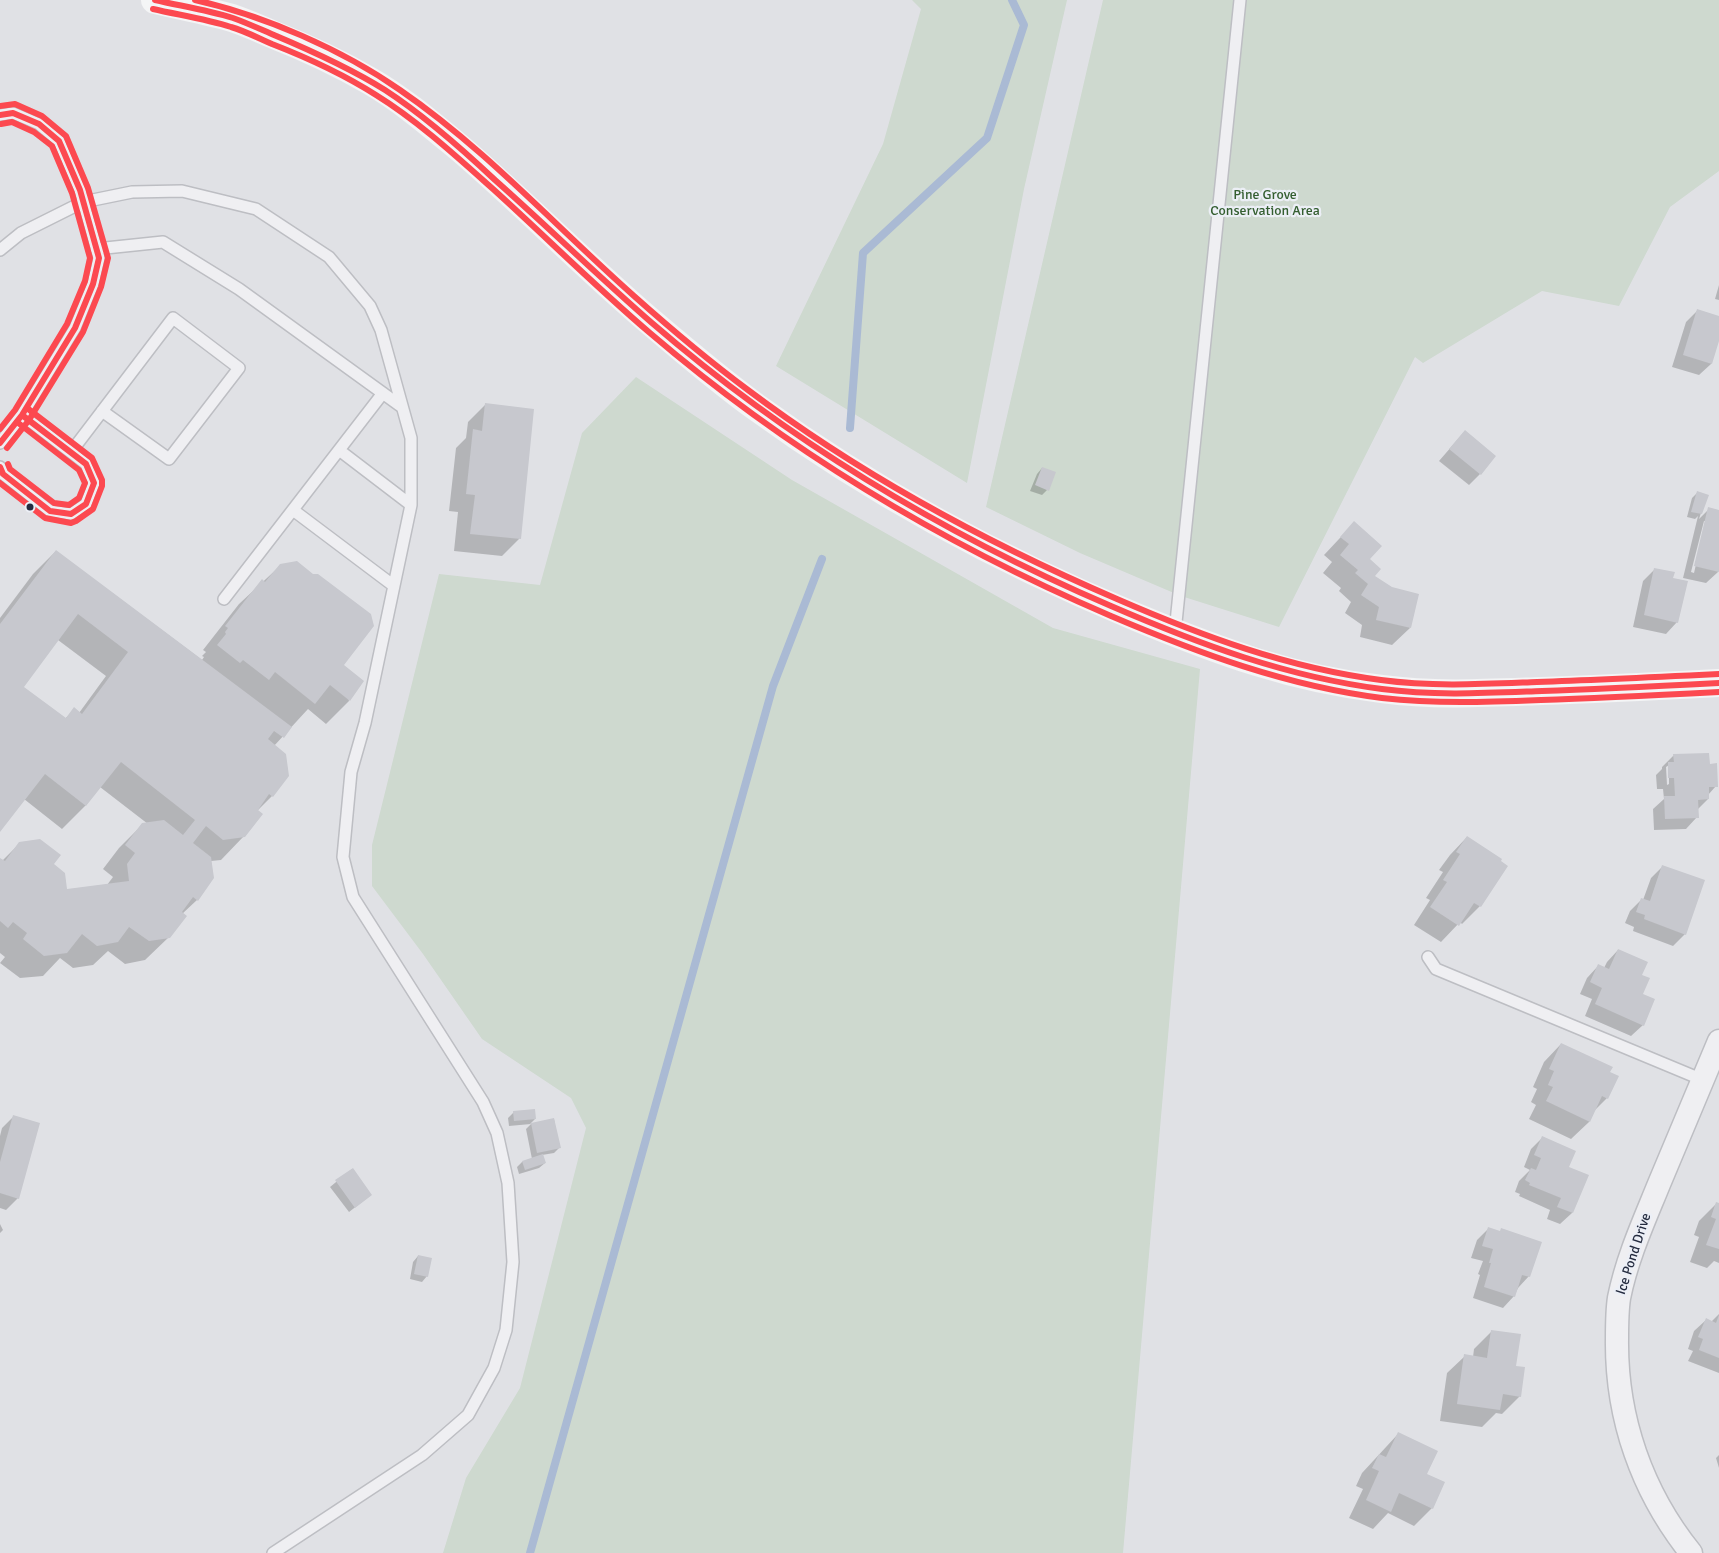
<!DOCTYPE html>
<html>
<head>
<meta charset="utf-8">
<style>
	body { margin:0 }
	canvas { display:block; background:#e0e1e5 }
</style>
</head>
<body>
<canvas width="1719" height="1553"></canvas>
<script>
const c = document.querySelector('canvas').getContext('2d');
c.lineJoin = 'round';
function fillPath(path, color) { c.fillStyle = color; c.fill(path, 'evenodd'); }
function stroke(path, color, width, dash) { c.strokeStyle = color; c.lineWidth = width; c.lineCap = dash ? 'butt' : 'round'; c.setLineDash(dash || []); c.stroke(path); }
function label(font, color, halo, rows, align = 'center') {
  c.font = font + ' Signika,sans-serif'; c.lineWidth = 4.5; c.setLineDash([]); c.textBaseline = 'middle'; c.strokeStyle = halo; c.fillStyle = color; for (const [text, x, y, turn = 0] of rows) {
    c.save(); c.translate(x, y); c.rotate((+turn || 0) * Math.PI / 180); c.textAlign = isNaN(turn) ? turn : align; if (halo) c.strokeText(text, 0, 0); c.fillText(text, 0, 0); c.restore();
  }
}
fillPath(new Path2D(`
	M912 0H1067L1024 189 967 483 776 366 883 144 921 9Z
	M1103 0H1719V171L1670 207 1619 306 1542 291 1423 363 1415 357 1279 627 1181 596 1080 553 986 507Z
	M636 377 792 480 1053 628 1200 669 1123 1553H443L466 1478 520 1388 586 1128 571 1098 482 1039 423 954 372 886V845L439 574 540 585 582 433Z`), '#ced9cf');
fillPath(new Path2D(`
	M1719 285V300L1715 299Z
	M1697 311 1719 317V337L1711 364 1699 375 1672 367 1686 322Z
	M485 405 520 538 502 556 454 551 458 512 449 511 456 448 466 438 468 422Z
	M1465 431 1480 474 1469 485 1439 461Z
	M1042 468 1047 490 1042 495 1030 491 1037 474Z
	M1697 493 1707 495 1699 519 1709 509 1719 511V567L1718 572 1706 583 1683 578 1698 516 1695 519 1687 517 1692 498ZM1704 521H1706L1694 573 1691 572Z
	M1354 523 1369 559 1373 576 1410 628 1392 645 1360 637 1362 625 1345 613 1351 602 1339 591 1341 588 1323 573 1332 562 1324 555Z
	M56 551 202 660 204 657 202 656 206 652 203 650 239 604 281 565 343 666 349 701 326 724 308 709 274 746 272 796 257 811 244 836 221 860 211 861 213 878 197 900 182 914 169 937 145 960 125 964 108 951 93 965 73 968 60 958 43 976 20 978 0 963 5 957 0 953V859L2 861 20 843 52 864 65 890 107 885 113 877 103 869 119 848 142 825 148 824 100 787 86 805 62 829 24 799 0 830V618L33 574ZM58 640 106 676 79 713 74 709 65 719 22 687Z
	M1655 569 1672 579 1677 622 1666 634 1633 627 1643 581Z
	M1674 755 1708 765 1716 786 1708 795V799L1697 810V817L1686 829 1654 830 1653 809 1664 799 1663 789H1657L1656 775 1662 769V767ZM1669 765V784L1667 785 1666 767Z
	M1467 837 1506 866 1480 906 1462 924 1460 922 1441 942 1414 925 1430 900 1426 898 1443 872 1439 870 1450 855Z
	M1663 866 1685 934 1673 946 1633 931 1634 927 1625 923 1630 911 1642 899 1643 900 1651 878Z
	M1618 950 1640 976 1643 1025 1631 1036 1585 1016 1592 999 1580 994 1587 978 1598 966 1604 968 1607 962Z
	M1561 1044 1609 1073 1607 1098 1594 1111 1589 1122 1571 1139 1529 1119 1536 1105 1531 1102 1537 1089 1533 1087 1544 1062Z
	M514 1112 535 1119 530 1124 554 1119 559 1148 554 1153 542 1155 545 1163 539 1168 519 1174 517 1167 522 1162 532 1159 526 1129 531 1124 509 1126 508 1118Z
	M14 1116 18 1198 6 1210 0 1208V1136L2 1128Z
	M1542 1138 1567 1167 1587 1176 1572 1213 1560 1224 1547 1219 1550 1210 1519 1196 1520 1194 1515 1192 1519 1181 1530 1170 1524 1167 1531 1149Z
	M352 1169 371 1195 349 1212 330 1187Z
	M1716 1204 1719 1205V1263L1714 1261 1707 1268 1690 1262 1699 1237 1694 1235 1699 1221Z
	M0 1224 3 1230 0 1233Z
	M1489 1228 1529 1276 1518 1288 1514 1296 1503 1308 1473 1298 1480 1275 1478 1274 1483 1261 1471 1258 1477 1240Z
	M418 1256 427 1276 422 1282 410 1279 413 1262Z
	M1719 1314V1373L1688 1361 1693 1351 1688 1349 1694 1331 1706 1320 1711 1322Z
	M1492 1331 1515 1368 1520 1396 1502 1414 1496 1413 1482 1427 1440 1421 1447 1373 1465 1356 1473 1357 1474 1349Z
	M1398 1434 1425 1474 1432 1508 1414 1526 1388 1513 1373 1529 1349 1518 1363 1489 1356 1486 1362 1473Z
	M1719 1455V1468L1716 1458Z`), '#0003');
stroke(new Path2D(`
	M850 428 863 253 987 138 1024 25 1012 0
	M530 1553 773 686 822 559`), '#aabad4', 8);
fillPath(new Path2D(`
	M1697 309 1719 316V341L1712 364 1683 355Z
	M485 403 534 409 521 539 470 534 475 495 466 494 473 429 482 431Z
	M1465 430 1496 456 1481 475 1449 449Z
	M1042 467 1056 472 1049 491 1035 485Z
	M1697 491 1709 495 1702 514 1691 512Z
	M1708 507 1719 510V572L1694 566Z
	M1354 521 1382 546 1370 559 1381 569 1375 576 1392 587 1419 594 1411 628 1376 620 1379 607 1361 595 1368 584 1355 573 1358 570 1340 555 1349 544 1340 537Z
	M56 550 292 727 284 738 274 731 268 739 286 754 289 776 273 797 269 794 258 810 263 814 245 837 223 840 206 826 193 843 211 857 214 878 198 901 193 897 182 912 187 916 170 938 149 941 129 927 118 942 97 946 82 934 67 953 44 956 23 939 27 933 13 922 8 928 0 921V858L5 861 19 842 40 839 61 855 54 864 65 873 67 889 129 881 127 864 135 853 125 845 142 823 164 820 183 835 195 820 121 762 86 806 45 774 0 832V624ZM78 614 128 652 82 714 74 707 66 718 24 687Z
	M297 561 313 574H318L371 614 374 626 344 665 364 681 350 701 330 685 315 704 275 672 269 680 243 660 240 663 217 645 226 634 225 632 228 628 225 626 262 579 265 582 280 564Z
	M1654 568 1675 572 1673 578 1688 581 1678 623 1644 615Z
	M1709 753 1710 764 1717 763 1718 787H1709V799L1698 800 1699 818 1665 819 1664 796H1675L1674 778H1668V762H1674L1673 754Z
	M1467 836 1502 859 1501 861 1508 866 1481 907 1474 903 1459 926 1430 907 1447 882 1443 880 1460 854 1456 852Z
	M1662 865 1705 880 1686 935 1644 919 1645 915 1636 912 1641 898 1650 901Z
	M1618 949 1648 962 1642 975 1650 978 1643 994 1655 999 1644 1026 1595 1004 1602 988 1590 982 1598 964 1609 969Z
	M1561 1043 1613 1067 1610 1072 1619 1076 1608 1099 1602 1096 1590 1122 1546 1101 1553 1087 1548 1085 1554 1071 1549 1069Z
	M535 1109 536 1119 514 1121 513 1111Z
	M13 1115 40 1123 19 1199 0 1193V1162Z
	M554 1118 561 1148 537 1153 531 1123Z
	M1542 1136 1576 1151 1569 1167 1589 1175 1573 1213 1557 1207 1561 1198 1529 1185 1530 1183 1525 1180 1531 1168 1536 1170 1541 1158 1534 1155Z
	M543 1154 546 1163 525 1170 522 1161Z
	M353 1168 372 1195 355 1208 335 1180Z
	M1716 1202 1719 1203V1249L1706 1245 1716 1219 1711 1217Z
	M1488 1227 1500 1231 1501 1228 1542 1242 1530 1277 1522 1275 1515 1297 1484 1287 1491 1263H1489L1493 1249 1482 1246Z
	M418 1255 432 1258 428 1277 414 1274Z
	M1719 1315V1358L1699 1350 1703 1339 1698 1337 1706 1318 1716 1323Z
	M1491 1330 1521 1334 1516 1366 1525 1367 1521 1397 1503 1394 1500 1410 1457 1404 1464 1354 1487 1358Z
	M1398 1432 1438 1451 1427 1474 1445 1482 1433 1509 1399 1493 1391 1512 1366 1500 1379 1471 1372 1468 1379 1454 1386 1457Z`), '#c7c8ce');
const service = new Path2D(`
	M0 115 13 113 39 124 59 141 80 190 99 258 93 284 75 328 22 415 0 443
	M96 249 163 242 239 289 402 407
	M0 250 21 233 83 202 132 192 182 191 256 209 329 257 370 306 381 330 411 438V505L365 723 351 772 343 857 353 897 483 1102 497 1133 508 1183 513 1262 506 1330 494 1368 468 1415 422 1455 273 1553
	M339 450 411 505
	M71 452 173 318 239 368 169 459 102 411
	M0 467 3 474 50 511 71 514 86 504 94 483 86 464 22 415
	M293 510 394 586
	M224 599 383 393
	M1175 632 1240 0
	M1428 957 1436 969 1703 1080`);
const minor = new Path2D(`
	M1691 1553C1642 1492 1616 1418 1617 1339 1617 1326 1617 1311 1619 1298 1627 1258 1644 1221 1659 1184 1679 1136 1699 1088 1719 1041`);
stroke(service, '#bdbec3', 14);
stroke(minor, '#bdbec3', 25);
stroke(service, '#efeff2', 11);
stroke(minor, '#efeff2', 22);
stroke(new Path2D(`
	M155 0C180 6 207 11 232 18 247 23 260 29 274 35 307 48 339 63 370 81 403 100 433 126 462 150 527 206 587 268 652 323 686 352 720 381 756 407 873 492 1003 562 1136 617 1218 651 1293 679 1382 689 1435 696 1488 693 1542 691 1601 689 1660 686 1719 683`), '#f4f5f6', 28);
stroke(new Path2D(`
	M155 0C181 6 207 10 233 18 247 23 260 29 274 35 312 51 350 68 385 90 425 116 461 148 495 180 548 227 599 277 652 323 791 443 943 534 1111 606 1199 644 1287 677 1382 689 1435 696 1488 693 1542 691 1601 689 1660 686 1719 683
	M0 115 13 113 39 124 59 141 80 190 99 258 93 284 75 328 22 415 0 443
	M0 467 3 474 50 511 71 514 86 504 94 483 86 464 22 415`), '#fc4950', 6);
stroke(new Path2D(`
	M153 9C179 15 206 19 231 27 245 31 258 38 272 44 308 58 343 74 376 95 418 121 456 156 493 189 546 237 596 287 650 333 789 452 943 544 1111 616 1198 653 1287 686 1382 698 1435 704 1488 702 1541 700 1601 698 1660 695 1719 692
	M0 429 15 410 67 324 85 281 90 258 72 193 52 146 34 132 12 122 1 124
	M0 483 45 518 71 523 76 521 93 509 102 486V480L92 458 27 408`), '#fc4950', 6);
stroke(new Path2D(`
	M195 0C263 15 343 50 400 90 486 149 557 228 634 296 671 329 709 361 748 390 861 475 987 543 1117 599 1202 636 1288 668 1381 680 1433 687 1485 684 1537 682 1597 680 1658 677 1719 674
	M0 106 15 104 42 116 66 136 88 188 108 258 101 287 83 332 29 420 7 448
	M8 464 10 469 54 503 69 505 79 498 85 483 79 470 17 422`), '#fc4950', 6);
for (const [x, y, r, color] of [
	[30,507,4.5,"#252c40"]
]) { const dot = new Path2D(); dot.arc(x, y, r, 0, 2 * Math.PI); c.fillStyle = color; c.fill(dot); stroke(dot, '#eceff6', 2); }
label('14px', '#345e30', '#eceff6', [
	["Pine Grove",1265,195],
	["Conservation Area",1265,211]
]);
label('14px', '#252c40', '#eceff6', [
	["Ice Pond Drive",1634,1254,-72]
]);
</script>
</body>
</html>
